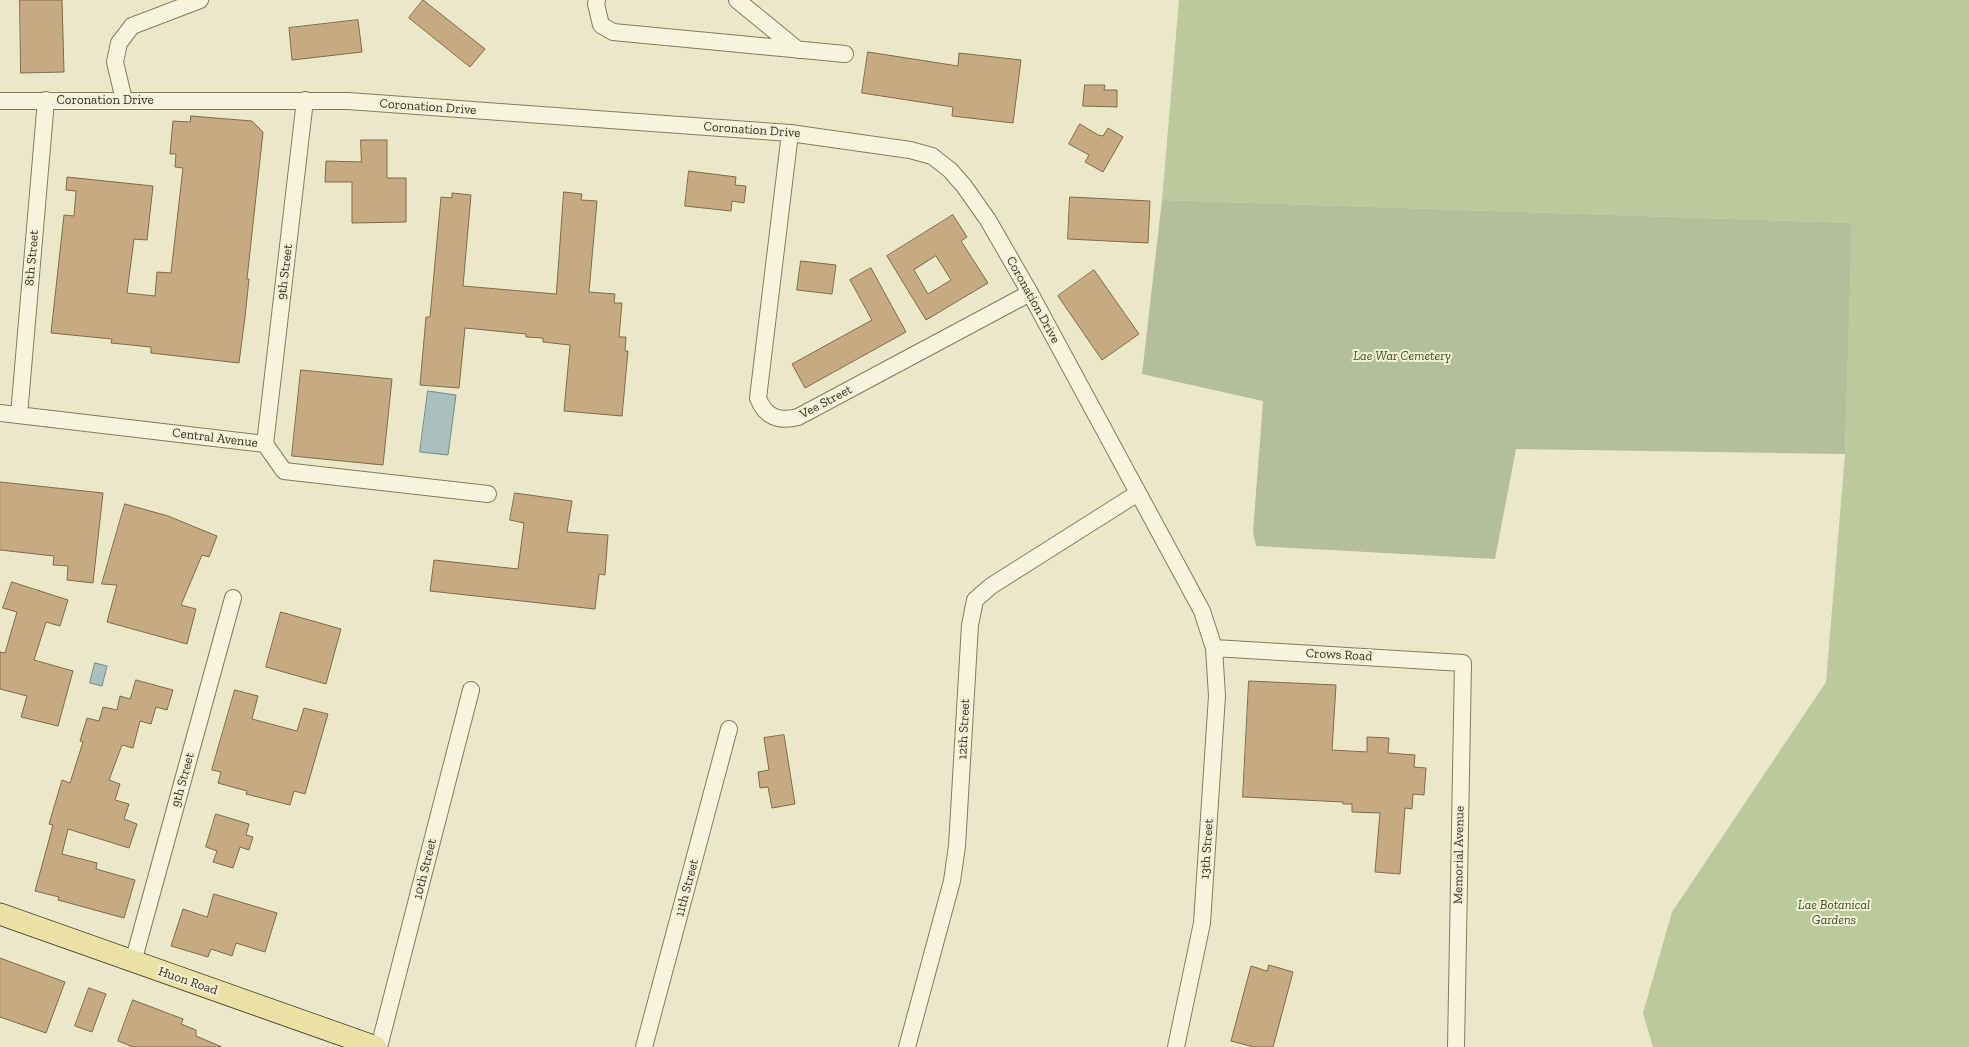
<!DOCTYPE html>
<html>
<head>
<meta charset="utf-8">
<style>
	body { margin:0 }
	canvas { display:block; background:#ebe7c9 }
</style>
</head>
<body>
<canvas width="1969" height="1047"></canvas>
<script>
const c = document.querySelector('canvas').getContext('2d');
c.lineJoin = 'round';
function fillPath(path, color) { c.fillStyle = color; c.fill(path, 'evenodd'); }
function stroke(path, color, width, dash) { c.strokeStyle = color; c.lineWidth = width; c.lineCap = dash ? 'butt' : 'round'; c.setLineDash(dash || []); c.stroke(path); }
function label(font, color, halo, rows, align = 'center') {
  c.font = font + ' "Zilla Slab",serif'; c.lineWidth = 4; c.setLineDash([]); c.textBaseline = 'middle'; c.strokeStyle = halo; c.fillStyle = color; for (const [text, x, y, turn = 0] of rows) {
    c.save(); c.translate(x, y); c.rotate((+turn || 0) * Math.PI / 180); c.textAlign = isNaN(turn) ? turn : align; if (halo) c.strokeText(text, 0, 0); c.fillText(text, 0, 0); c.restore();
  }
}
fillPath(new Path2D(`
	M1179 0H1969V1047H1653L1643 1013 1672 912 1826 682 1845 454 1852 223 1162 200Z`), '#bbc99d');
fillPath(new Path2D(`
	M1162 200 1852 223 1845 454 1516 449 1495 559 1256 546 1253 532 1263 401 1142 374Z`), '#b3be9b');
const water = new Path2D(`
	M428 391 456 395 448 455 420 452Z
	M95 663 107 666 102 686 90 683Z`);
fillPath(water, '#a9c0bd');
stroke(water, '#708e8c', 1);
const building = new Path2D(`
	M20 0H62L64 72 21 73Z
	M423 0 485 49 470 67 409 18Z
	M358 20 362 52 292 60 289 28Z
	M868 52 958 66 959 53 1021 60 1013 123 952 116 953 107 862 93Z
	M1085 85H1105L1104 90H1117V107L1083 106Z
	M191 116 252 121 263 132 247 279H249L245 317 239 363 151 353V347L111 343 112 339 51 333 64 215 74 216 76 191 66 190 67 177 153 186 147 240 134 239 127 293 155 296 157 272 171 273 183 168 175 167 176 154H170L173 121 190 122Z
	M1080 124 1098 135 1103 136 1108 128 1123 137 1103 172 1085 162 1089 155 1069 144Z
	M361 140H387V178H406V222L352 223V182H325L326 161 361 162Z
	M689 171 736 177 735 185 746 186 744 203 732 201 731 211 685 206Z
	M564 192 582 194 581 200 597 201 589 292 615 294 614 303H622L619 337H626L625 351H628L622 416 564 411 570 345 543 342V338L526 337V334L465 328 459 388 420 385 426 317H430L441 197 452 198V193L471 195 463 286 556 294Z
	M1070 197 1150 201 1148 243 1068 239Z
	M953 215 967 237 961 241 988 283 926 320 887 256ZM936 256 951 280 928 294 914 270Z
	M801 261 836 265 832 294 797 290Z
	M871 268 906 332 805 388 792 364 872 320 850 280Z
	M1094 270 1139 334 1102 360 1058 296Z
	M301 370 392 379 383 465 292 456Z
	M0 482 103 493 93 583 67 580 68 566 53 565 54 556 0 550Z
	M515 493 572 501 567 532 608 535 605 575 599 574 595 609 430 591 434 560 518 569 524 523 510 520Z
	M125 504 168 516 217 536 209 557 202 555 181 605 196 609 187 644 107 622 117 585 102 584Z
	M12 582 68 600 60 626 46 622 34 660 73 671 58 726 21 717 27 696 0 689V652L5 653 17 612 3 608Z
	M281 612 341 629 326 684 266 667Z
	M136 680 173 690 167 710 156 707 151 724 140 721 133 748 122 745 109 780 120 784 115 800 129 804 124 819 137 824 129 848 68 829 62 854 97 863 96 869 135 880 124 918 58 900 59 897 35 891 53 825 49 824 62 780 70 783 83 742 80 741 87 718 99 721 103 707 117 710 120 696 130 699Z
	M1249 681 1336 685 1332 750 1367 752V737L1389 738 1388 753 1415 755 1414 767 1426 768 1424 795 1413 794 1412 809 1405 808 1400 874 1375 872 1380 813 1352 812V804H1343V802L1243 797Z
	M235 690 258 696 252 719 297 731 304 708 328 714 305 794 294 791 290 805 246 794 247 791 218 783 221 772 212 770Z
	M784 735 795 804 772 808 768 787 760 788 758 772 769 770 764 738Z
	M216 814 249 824 246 835 253 837 249 850 240 847 233 868 213 862 217 851 206 847Z
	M214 894 277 913 265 952 236 943 232 956 211 949 208 957 171 946 183 909 207 917Z
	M0 958 65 982 46 1033 0 1017Z
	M1269 965 1293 972 1273 1047H1254L1231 1041 1251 966 1267 971Z
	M89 988 106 994 92 1032 75 1026Z
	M133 1000 183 1019 181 1024 196 1030V1036L222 1047H133L118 1041Z`);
fillPath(building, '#c6ab82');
stroke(building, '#836a47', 1);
const minor = new Path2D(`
	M597 0 596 4 601 25 613 32 845 54
	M737 0 798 50
	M124 100 115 62 119 43 132 26 200 0
	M0 101H348L790 133 910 150 932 156 950 170 964 186 988 220 1030 293 1202 611 1214 648 1217 696 1202 923 1176 1047
	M790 133 758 398C765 417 779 422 798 417L1030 293
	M0 413 265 444 284 471 488 494
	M19 415 46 100
	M265 444 305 100
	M1214 648 1463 663 1456 1047
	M133 962 233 598
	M379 1047 471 690
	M644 1047 729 729
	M907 1047 952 881 957 846 970 625 975 600 991 586 1138 493`);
const major = new Path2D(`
	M0 914 376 1047`);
stroke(minor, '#867b5f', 18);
stroke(major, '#544933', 23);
stroke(minor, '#f6f4dc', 16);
stroke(major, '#eae2a4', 21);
label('13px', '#383021', '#f3f0d8', [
	["Coronation Drive",105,100],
	["Coronation Drive",428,107,4],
	["Coronation Drive",752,130,4],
	["8th Street",32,258,-85],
	["9th Street",285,272,-83],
	["Coronation Drive",1033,300,61],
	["Vee Street",826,402,-28],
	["Central Avenue",215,438,7],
	["Crows Road",1339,655,3],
	["12th Street",964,729,-87],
	["9th Street",183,780,-75],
	["13th Street",1207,849,-86],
	["Memorial Avenue",1459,855,-89],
	["10th Street",425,869,-76],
	["11th Street",687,888,-75],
	["Huon Road",188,981,19]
]);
label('italic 13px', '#40522a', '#f3f0d8', [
	["Lae War Cemetery",1402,356],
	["Lae Botanical",1834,905],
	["Gardens",1834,920]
]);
</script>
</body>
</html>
